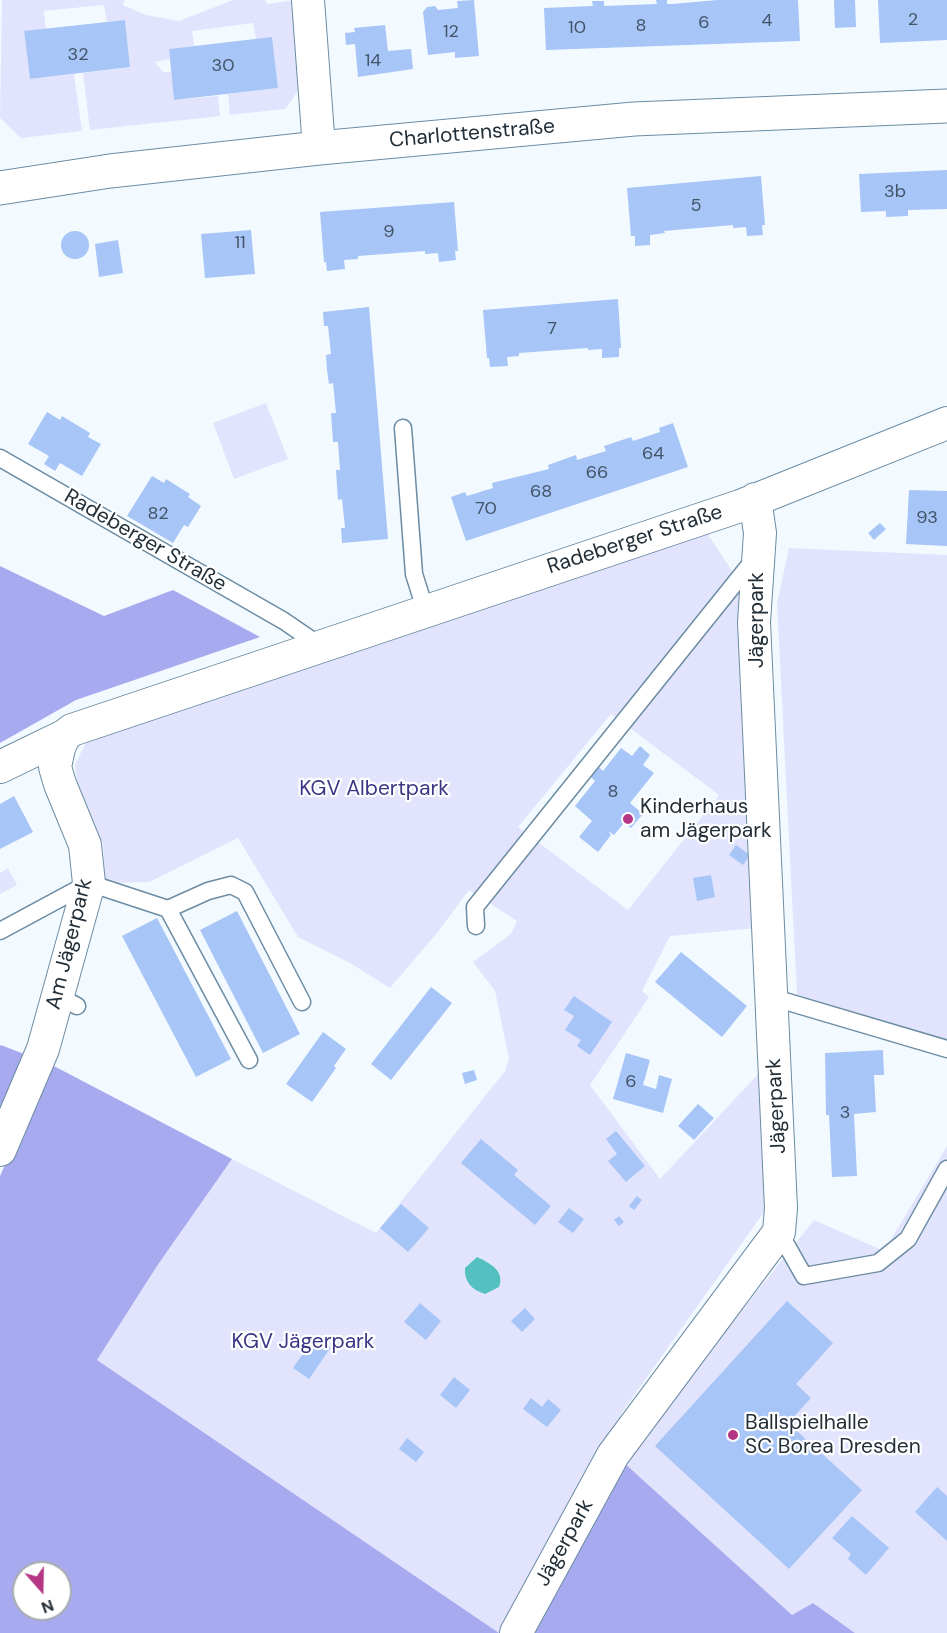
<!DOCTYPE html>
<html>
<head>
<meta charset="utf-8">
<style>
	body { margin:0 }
	#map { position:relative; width:947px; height:1633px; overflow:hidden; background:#f3faff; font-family:"DM Sans",sans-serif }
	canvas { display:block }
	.north { position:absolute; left:12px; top:1561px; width:60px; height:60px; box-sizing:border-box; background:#fff; border:2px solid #a7acaf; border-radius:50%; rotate:160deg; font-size:16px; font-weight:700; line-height:24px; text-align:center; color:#222f38 }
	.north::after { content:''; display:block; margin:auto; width:21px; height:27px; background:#b43684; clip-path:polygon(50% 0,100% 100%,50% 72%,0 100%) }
</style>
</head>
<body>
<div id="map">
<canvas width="947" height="1633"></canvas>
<div class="north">N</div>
</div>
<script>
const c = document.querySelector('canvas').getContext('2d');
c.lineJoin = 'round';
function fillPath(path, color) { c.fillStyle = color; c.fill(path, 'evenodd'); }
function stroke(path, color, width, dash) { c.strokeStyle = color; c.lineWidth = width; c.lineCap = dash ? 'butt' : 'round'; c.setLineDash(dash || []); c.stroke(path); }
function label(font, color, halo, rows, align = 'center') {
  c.font = font + ' "DM Sans",sans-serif'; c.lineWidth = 4.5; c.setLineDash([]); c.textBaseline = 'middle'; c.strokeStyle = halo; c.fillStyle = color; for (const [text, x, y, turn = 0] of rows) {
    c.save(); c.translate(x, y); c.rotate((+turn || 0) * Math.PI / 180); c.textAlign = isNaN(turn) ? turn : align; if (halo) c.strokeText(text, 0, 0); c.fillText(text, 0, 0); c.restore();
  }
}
fillPath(new Path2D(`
	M2 0H125L123 5 146 15 179 21 233 0H265L267 4 295 0 301 87 285 109 230 115 228 94 278 88 272 38 256 39 253 23 192 31 194 46 169 49 170 59 155 62 163 72H171L175 100 218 96 220 116 90 130 83 73 130 67 125 20 107 22 104 5 44 11 46 29 24 32 30 79 74 74 82 131 21 138 0 118Z
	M266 403 288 459 234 479 213 423Z
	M707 533 742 586 758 928 670 936 642 991 649 997 590 1085 660 1179 762 1070 769 1205 623 1411 510 1633H499L97 1360 157 1266 232 1159 376 1233 505 1071 509 1059 495 991 473 962 511 934 517 921 469 890 437 933 390 988 350 963 298 937 238 838 149 882 105 883 103 844 77 782 75 765 85 744 106 732ZM611 714 719 795 628 910 518 827Z
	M789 548 947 555V1039L797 995 777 604Z
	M8 868 17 885 0 894V873Z
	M947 1146V1633H855L813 1603 792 1615 622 1461 814 1220 884 1251Z`), '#e2e4fe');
fillPath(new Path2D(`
	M0 566 104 616 173 590 260 637 76 700 0 743Z
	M1 1045 29 1056 0 1121V1046Z
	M50 1064 232 1159 157 1266 97 1360 499 1633H0V1176ZM24 1573H60V1609H24Z
	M622 1461 792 1615 813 1603 855 1633H528Z`), '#a8aaef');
fillPath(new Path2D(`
	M477 1257C490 1263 505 1271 499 1287L485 1294C472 1290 464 1282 465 1268Z`), '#55c0c2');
fillPath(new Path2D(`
	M474 0 479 56 455 58V52L428 55 423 12 427 7 435 6 438 10 458 8 457 1Z
	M656 0H667V4H672L718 0H798L800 41 546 50 544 8 593 6 592 1H604V6L657 4Z
	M834 0H855L856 27 835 28Z
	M878 0H947V40L880 43Z
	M125 20 130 67 30 79 24 31Z
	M385 25 388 51 411 49 413 69 358 77 355 44 346 45 345 33 355 32 354 28Z
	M272 37 278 88 174 100 169 49Z
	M947 170V209L908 210V216L886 217V211L861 212 859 174Z
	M761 176 765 225H762L763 235 747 236 746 227 733 228V225L664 231 665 233 650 235V245L635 246V236H631L627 188Z
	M454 202 458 251H455L456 260 439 262 438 253 425 254V251L358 256V259L344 260 345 269 327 271 326 262H324L320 212Z
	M251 230 255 274 205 278 201 234Z
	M61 245a14 14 0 1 1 28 0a14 14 0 1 1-28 0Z
	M118 240 123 273 99 277 95 244Z
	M618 299 621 348H619V357L602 358V349L588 350V348L519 353V356L507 357 508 366 490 367 489 358H487L483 310Z
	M369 307 388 539 342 543 341 528H345L342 499 338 500 337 486 336 470H340L338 442H333L331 413H336L333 383 329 384 327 370 326 355 331 354 328 326H324L323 312Z
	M47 412 60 420 62 416 90 433 88 437 101 444 82 476 60 463 55 471 44 464 49 456 28 444Z
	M673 423 688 467 466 541 451 497 465 492 467 496 493 488 492 483 549 469 548 465 576 455 577 460 606 451 604 446 631 437 633 441 660 432 659 428Z
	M152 476 164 483 166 479 190 494 188 497 201 506 188 527 184 525 173 543 127 516Z
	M909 490 947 491V546L906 544Z
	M880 523 886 529 874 540 868 533Z
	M640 746 650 755 643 765 654 773 630 803 643 814 631 828 624 823 614 835 608 831 611 835 598 852 579 837 592 821 575 806 595 781 590 776 598 766 603 771 621 748 632 756Z
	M14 796 33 832 0 849V804Z
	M736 845 750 855 743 865 729 855Z
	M711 875 715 897 697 901 693 878Z
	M237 911 300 1034 263 1053 200 930Z
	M157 918 231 1059 196 1077 122 936Z
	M681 952 747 1006 722 1037 655 982Z
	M431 987 452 1003 391 1080 371 1064Z
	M574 996 612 1022 590 1055 577 1046 581 1040 565 1030 574 1016 564 1010Z
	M323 1032 346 1049 334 1066 336 1068 312 1102 286 1084Z
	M883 1050 884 1075H874L876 1112 854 1114 857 1176 832 1177 829 1115H826L825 1053Z
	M626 1053 650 1060 643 1085 656 1089 659 1075 672 1079 663 1113 613 1099Z
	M474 1070 477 1080 465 1084 462 1073Z
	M698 1104 714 1118 694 1140 678 1126Z
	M616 1131 645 1166 626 1182 608 1161 617 1154 606 1139Z
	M481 1139 518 1170 514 1175 551 1206 535 1225 461 1163Z
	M637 1196 642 1200 634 1210 629 1206Z
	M401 1204 429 1228 408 1252 380 1228Z
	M569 1208 584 1219 573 1233 558 1222Z
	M619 1216 624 1222 619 1226 614 1220Z
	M787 1301 833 1343 796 1384 811 1398 788 1423 862 1490 789 1569 655 1446Z
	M420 1303 441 1321 426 1340 404 1322Z
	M525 1308 535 1319 522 1332 511 1321Z
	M315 1336 331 1347 309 1379 293 1368Z
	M454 1377 470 1390 456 1408 440 1395Z
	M531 1398 542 1407 548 1399 561 1410 547 1427 523 1409Z
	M407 1438 424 1452 416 1462 399 1449Z
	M937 1487 947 1496V1541L915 1512Z
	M852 1516 889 1548 866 1575 848 1559 851 1554 832 1538Z`), '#a7c5f7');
const service = new Path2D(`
	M403 428 414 574 425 609
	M0 458 284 621 319 645
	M168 909 208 891 231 885 245 892 302 1002
	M476 926 475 907 756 557
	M0 931 89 883 168 909 249 1060
	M58 996 77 1006
	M771 997 947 1049
	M779 1232 804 1276 878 1263 908 1239 947 1169`);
const minor = new Path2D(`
	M308 0 319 148
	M0 767 64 736 72 730 740 506 947 423
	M0 1150 43 1049 89 883 85 845 60 784 55 767 59 748 64 736
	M516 1633 613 1455 779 1232 781 1208 754 622 760 533 755 499`);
const tertiary = new Path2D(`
	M0 188 110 171 319 148 634 119 947 106`);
stroke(service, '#6c8ca3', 19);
stroke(minor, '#6c8ca3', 34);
stroke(tertiary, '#6c8ca3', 35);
stroke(service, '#fff', 16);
stroke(minor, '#fff', 32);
stroke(tertiary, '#fff', 33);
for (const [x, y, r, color] of [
	[628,819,6,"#b43684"],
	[733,1435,6,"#b43684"]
]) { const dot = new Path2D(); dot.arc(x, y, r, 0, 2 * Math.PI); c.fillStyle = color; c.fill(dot); stroke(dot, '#fff', 2); }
label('18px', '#435468', null, [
	["2",913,20],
	["4",767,21],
	["6",704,23],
	["8",641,26],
	["10",577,28],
	["12",451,32],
	["32",78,55],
	["14",373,61],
	["30",223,66],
	["3b",895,192],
	["5",696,206],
	["9",389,232],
	["11",240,243],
	["7",552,329],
	["64",653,454],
	["66",597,473],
	["68",541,492],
	["70",486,509],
	["82",158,514],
	["93",927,518],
	["8",613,792],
	["6",631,1082],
	["3",845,1113]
]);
label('21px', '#222f38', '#fff', [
	["Charlottenstraße",472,134,-5],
	["Radeberger Straße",635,540,-18],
	["Radeberger Straße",145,541,30],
	["Jägerpark",757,620,-90],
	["Am Jägerpark",70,944,-76],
	["Jägerpark",777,1106,-93],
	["Jägerpark",565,1543,-61]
]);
label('21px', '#3d3685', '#fff', [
	["KGV Albertpark",374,789],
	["KGV Jägerpark",303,1342]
]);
label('21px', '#222f38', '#fff', [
	["Kinderhaus",640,807],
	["am Jägerpark",640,831],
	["Ballspielhalle",745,1423],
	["SC Borea Dresden",745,1447]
], 'left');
</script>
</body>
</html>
